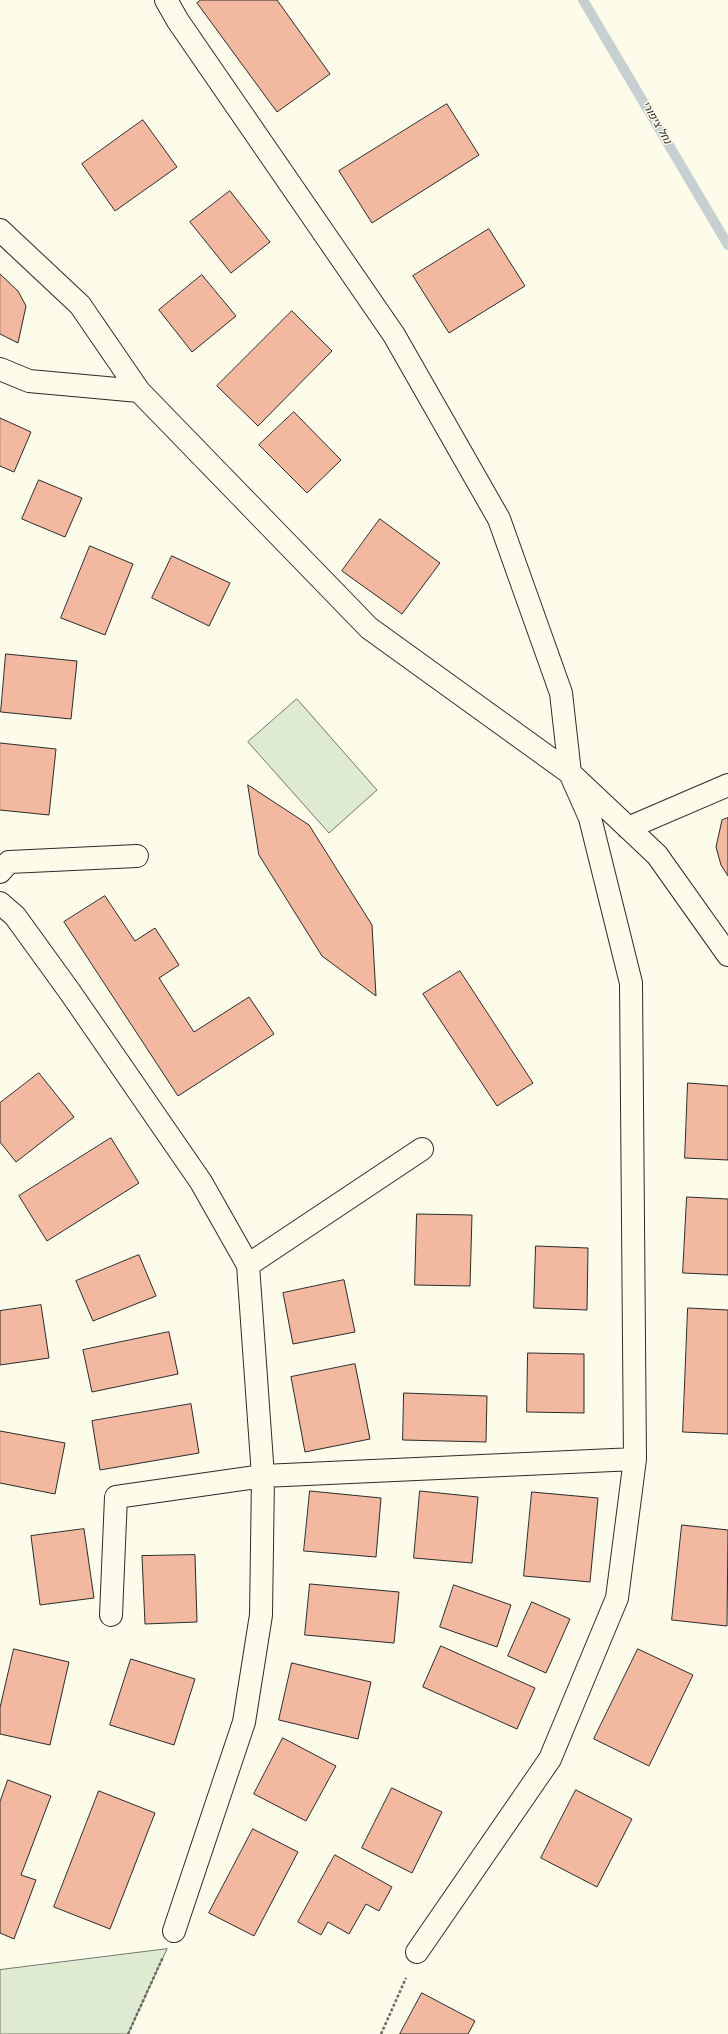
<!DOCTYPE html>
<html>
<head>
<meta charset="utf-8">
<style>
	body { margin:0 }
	canvas { display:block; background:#fdfbea }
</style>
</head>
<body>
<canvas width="728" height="2034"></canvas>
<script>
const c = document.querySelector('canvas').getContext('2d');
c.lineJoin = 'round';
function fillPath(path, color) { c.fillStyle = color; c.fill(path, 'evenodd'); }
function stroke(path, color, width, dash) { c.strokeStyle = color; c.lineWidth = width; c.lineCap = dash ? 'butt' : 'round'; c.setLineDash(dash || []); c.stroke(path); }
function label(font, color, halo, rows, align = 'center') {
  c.font = font + ' "Nunito Sans",Heebo,sans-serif'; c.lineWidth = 3; c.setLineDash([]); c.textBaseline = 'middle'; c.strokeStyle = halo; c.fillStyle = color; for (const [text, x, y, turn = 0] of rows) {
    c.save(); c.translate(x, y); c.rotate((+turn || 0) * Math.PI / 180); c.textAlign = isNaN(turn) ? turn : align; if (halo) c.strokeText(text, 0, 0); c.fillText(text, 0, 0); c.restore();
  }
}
const green = new Path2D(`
	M297 699 377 790 329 833 248 742Z
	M167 1949 128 2034H0V1970Z`);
fillPath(green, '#deebd1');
stroke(green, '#74746e', 1);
stroke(new Path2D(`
	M583 0 728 245`), '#c7d0d0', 10);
const building = new Path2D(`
	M201 0H277L330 74 277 112 197 3Z
	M447 104 479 155 372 223 339 171Z
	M143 120 177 167 115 211 82 164Z
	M230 191 270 242 231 273 190 222Z
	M489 229 525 286 449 333 413 276Z
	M0 274 18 291 26 306 18 343 0 334Z
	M202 275 236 316 192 352 159 310Z
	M292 311 332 351 258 426 217 386Z
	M294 412 341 460 307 493 259 445Z
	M0 418 31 432 14 472 0 466Z
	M39 480 82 498 65 537 22 519Z
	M380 519 440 563 402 614 342 571Z
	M90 546 133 564 105 635 61 618Z
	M172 556 230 583 209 626 152 598Z
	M6 654 77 661 71 719 1 712Z
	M0 743 56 749 49 815 0 810Z
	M248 785 309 825 372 925 376 996 322 956 259 855Z
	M728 818V876L721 865 716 847 722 820Z
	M105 896 135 941 155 928 179 965 159 978 194 1032 249 997 274 1034 178 1096 64 922Z
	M460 971 533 1083 497 1106 423 994Z
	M39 1073 74 1117 16 1162 0 1142V1103Z
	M688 1083 728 1086V1160L685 1158Z
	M111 1138 139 1183 47 1241 19 1196Z
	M687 1197 728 1199V1275L683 1273Z
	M417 1214 472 1215 470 1286 415 1285Z
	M536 1246 588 1248 587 1310 534 1308Z
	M139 1255 156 1296 93 1321 76 1281Z
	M344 1280 355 1332 293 1344 283 1293Z
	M41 1305 49 1358 0 1365V1311Z
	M688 1308 728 1310V1434L683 1432Z
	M169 1332 178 1374 92 1392 83 1350Z
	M528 1353 584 1354V1413L527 1412Z
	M355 1364 370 1439 305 1452 291 1377Z
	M404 1393 487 1396 486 1442 403 1440Z
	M191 1404 199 1453 100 1470 92 1421Z
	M0 1431 65 1443 55 1494 0 1483Z
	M310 1491 381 1498 376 1557 304 1551Z
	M420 1491 478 1497 472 1563 414 1558Z
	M532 1492 598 1498 590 1582 524 1576Z
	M682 1525 728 1530 727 1626 672 1620Z
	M84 1529 94 1598 40 1605 31 1536Z
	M195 1555 197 1622 145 1624 142 1556Z
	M310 1584 399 1592 394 1643 305 1635Z
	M454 1585 511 1605 497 1647 440 1627Z
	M532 1602 570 1619 546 1673 508 1656Z
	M441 1646 535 1688 517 1729 423 1687Z
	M14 1649 69 1662 50 1745 0 1734V1708Z
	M638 1649 693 1675 649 1766 594 1739Z
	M131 1659 195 1679 174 1745 110 1725Z
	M292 1663 371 1682 358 1739 279 1720Z
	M283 1738 336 1766 306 1821 254 1794Z
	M8 1780 51 1796 21 1875 36 1880 14 1939 0 1933V1802Z
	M392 1788 442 1812 412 1873 362 1848Z
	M576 1790 632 1819 597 1887 541 1858Z
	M99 1791 155 1813 110 1929 54 1907Z
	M253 1829 298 1852 254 1936 209 1913Z
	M335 1855 392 1887 379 1911 366 1904 349 1934 328 1922 321 1935 298 1922Z
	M422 1993 475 2021 468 2034H400Z`);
fillPath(building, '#f2b8a0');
stroke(building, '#2b2b2b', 1);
const minor = new Path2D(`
	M166 0 178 21 394 335 499 519 561 693 570 773 657 855 728 955
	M0 230 80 305 139 391
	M0 369 29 381 139 391 369 628 570 773 590 818 631 983 635 1459 617 1598 550 1759 417 1952
	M628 828 728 785
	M0 872 9 862 137 856
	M0 903 15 916 70 992 201 1182 248 1265 263 1476 261 1615 244 1722 174 1931
	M248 1265 422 1149
	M111 1615 116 1497 263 1476 635 1459`);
stroke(minor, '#2b2b2b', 24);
stroke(new Path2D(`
	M128 2034 163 1957
	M381 2034 406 1978`), '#6a6964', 2.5, [3, 2]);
stroke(minor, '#fdfbea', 22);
label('italic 11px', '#2b2b2b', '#fdfbea', [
	["נחל ציפורי",656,123,60]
]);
</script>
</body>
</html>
